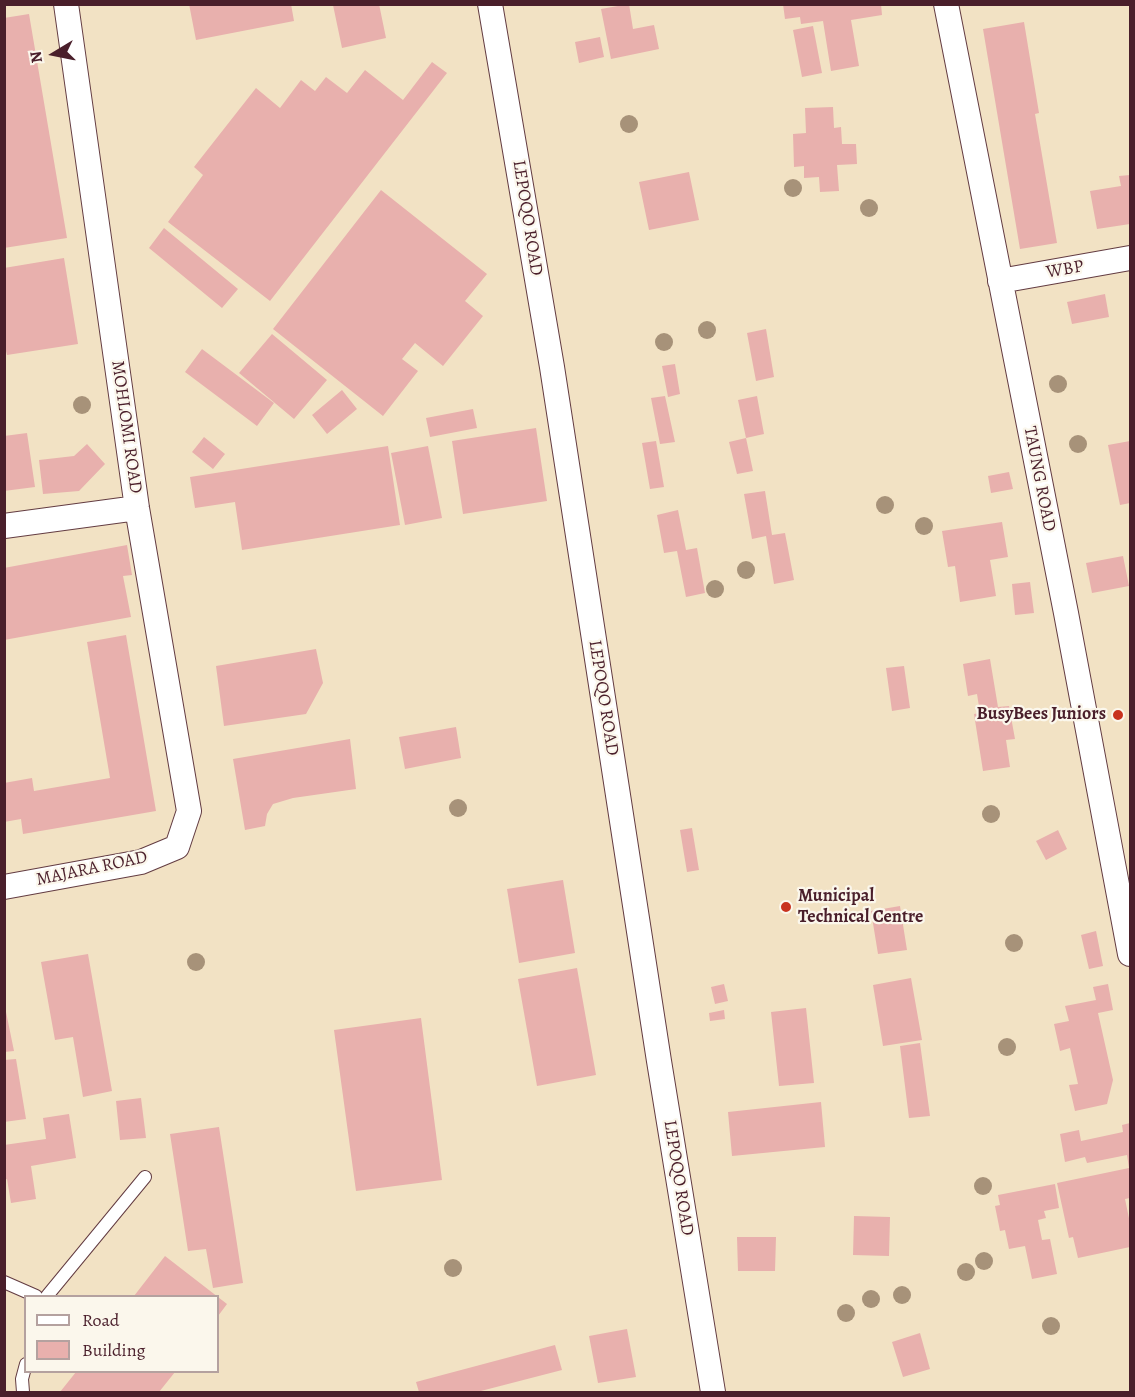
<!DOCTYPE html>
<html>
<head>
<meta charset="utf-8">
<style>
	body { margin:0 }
	#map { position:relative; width:1135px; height:1397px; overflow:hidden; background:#f2e2c4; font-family:Alegreya,serif }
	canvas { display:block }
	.frame { position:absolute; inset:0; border:6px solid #4a1f2b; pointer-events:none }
	.legend { position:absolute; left:24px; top:1295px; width:195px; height:78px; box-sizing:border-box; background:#fbf7ec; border:2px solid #b4a19f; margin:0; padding:8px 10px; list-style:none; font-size:18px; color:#4a1f2b }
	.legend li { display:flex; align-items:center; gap:12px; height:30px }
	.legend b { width:30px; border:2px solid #b4a19f }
	.north { position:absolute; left:24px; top:24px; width:60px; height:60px; -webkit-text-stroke:4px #fbf7ec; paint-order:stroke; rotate:260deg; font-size:16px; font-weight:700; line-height:24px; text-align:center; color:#4a1f2b }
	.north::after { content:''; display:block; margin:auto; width:21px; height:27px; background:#4a1f2b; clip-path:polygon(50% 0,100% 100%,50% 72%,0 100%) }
</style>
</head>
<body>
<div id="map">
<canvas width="1135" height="1397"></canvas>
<div class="frame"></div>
<ul class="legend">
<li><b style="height:8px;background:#fff"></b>Road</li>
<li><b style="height:16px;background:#e8b0ad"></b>Building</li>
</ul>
<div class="north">N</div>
</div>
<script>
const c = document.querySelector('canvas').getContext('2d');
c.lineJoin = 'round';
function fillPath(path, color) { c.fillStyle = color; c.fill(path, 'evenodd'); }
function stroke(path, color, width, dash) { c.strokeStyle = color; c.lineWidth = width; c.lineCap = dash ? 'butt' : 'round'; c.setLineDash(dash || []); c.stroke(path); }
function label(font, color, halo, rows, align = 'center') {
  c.font = font + ' Alegreya,serif'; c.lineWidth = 4.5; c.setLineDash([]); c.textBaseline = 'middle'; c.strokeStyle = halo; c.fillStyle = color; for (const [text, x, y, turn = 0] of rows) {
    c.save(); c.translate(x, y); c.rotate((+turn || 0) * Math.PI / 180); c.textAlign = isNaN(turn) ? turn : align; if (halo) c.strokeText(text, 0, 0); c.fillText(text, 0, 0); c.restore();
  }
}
fillPath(new Path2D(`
	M189 4H291L294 21 196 40Z
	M337 4H379L386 38 342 48 333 5Z
	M629 4 633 29 654 25 659 49 611 59 601 9Z
	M783 4H881L882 15 851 20 859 66 831 71 823 21 801 24 800 17 785 19Z
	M29 14 67 238 4 248V18Z
	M1024 22 1039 113 1035 114 1057 243 1020 249 983 29Z
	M813 26 822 73 802 77 793 30Z
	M600 37 604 57 579 63 575 42Z
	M432 62 447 73 270 301 168 222 203 175 194 167 256 88 280 108 301 80 315 91 326 77 347 93 365 70 403 100Z
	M833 107 834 128 841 127 842 144H856L857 164 837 165 839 191 820 192 819 177 804 178V166L794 167 793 134 806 133 805 108Z
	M689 172 699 220 649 230 639 182Z
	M1130 175V224L1097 229 1090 191 1121 186 1119 176Z
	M381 190 487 274 465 301 483 316 443 366 415 343 402 359 418 371 383 416 273 329Z
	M164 228 238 289 222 308 149 248Z
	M64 258 78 344 7 355 4 343V268Z
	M1105 294 1109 317 1072 324 1067 302Z
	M766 329 774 377 756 381 747 333Z
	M272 334 327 380 294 419 239 373Z
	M202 349 274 403 257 426 185 372Z
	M675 364 680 394 668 397 662 366Z
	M342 390 357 409 327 434 312 415Z
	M665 396 675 442 660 444 651 398Z
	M757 396 764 434 746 438 738 400Z
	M473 409 477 428 430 437 426 418Z
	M536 428 547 501 463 514 452 441Z
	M27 433 35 487 4 491V436Z
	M204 437 225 454 213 469 192 452Z
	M746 438 753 471 737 474 729 442Z
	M656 441 664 487 650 489 642 443Z
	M1130 441V503L1120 505 1108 445Z
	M87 444 105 464 79 491 43 494 39 460 74 456Z
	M388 446 400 525 242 550 235 502 195 508 190 477Z
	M428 446 442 518 405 525 391 453Z
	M1009 472 1013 489 991 493 988 476Z
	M765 491 772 535 785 533 794 580 774 584 766 536 752 539 744 494Z
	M678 510 686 550 697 548 705 593 686 597 677 551 664 553 657 515Z
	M1002 522 1008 557 990 560 996 596 960 602 955 566 948 567 942 531Z
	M127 545 132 575 123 576 131 617 4 640V568Z
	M1123 556 1129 586 1092 593 1086 563Z
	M1030 582 1034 613 1015 615 1012 584Z
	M126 635 156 811 23 834 21 819 4 822V783L32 778 34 791 110 778 87 642Z
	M316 649 323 683 306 714 224 726 216 666Z
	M990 659 998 707 1009 706 1015 739 1006 740 1010 767 983 771 974 714 980 713 977 694 968 696 963 664Z
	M904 666 910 708 892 711 886 668Z
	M456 727 461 758 405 769 399 737Z
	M350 739 356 789 293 798 273 804 267 814 265 826 245 830 233 759Z
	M692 828 699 870 687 872 680 830Z
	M1058 830 1067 849 1046 860 1036 841Z
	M563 880 575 953 519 963 507 889Z
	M900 906 907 950 878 954 871 911Z
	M1096 931 1103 966 1089 969 1081 935Z
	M88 954 112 1091 83 1097 73 1037 55 1040 41 962Z
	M577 968 596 1075 537 1086 518 979Z
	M911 978 922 1040 883 1046 873 985Z
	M724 984 728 1001 715 1004 711 987Z
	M1108 984 1113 1010 1098 1013 1113 1080 1107 1104 1075 1111 1069 1085 1078 1084 1070 1048 1060 1051 1054 1024 1069 1021 1065 1006 1096 1000 1093 987Z
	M4 1002 14 1051 4 1052Z
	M806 1008 814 1083 779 1086 771 1012Z
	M724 1010 725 1019 710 1021 709 1013Z
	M421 1018 442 1180 356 1191 334 1030Z
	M920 1043 930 1116 909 1118 900 1046Z
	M16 1059 26 1119 4 1122V1060Z
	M141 1098 146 1138 120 1140 116 1101Z
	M821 1102 825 1147 732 1156 728 1112Z
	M69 1114 76 1158 31 1166 36 1199 11 1203 7 1179 4 1180V1145L46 1139 43 1118Z
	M1130 1123V1198L1125 1199 1130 1223V1247L1078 1258 1073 1237 1069 1238 1057 1183 1129 1168 1127 1155 1087 1163 1085 1157 1065 1162 1060 1134 1079 1130 1081 1141 1123 1132 1122 1125Z
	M219 1127 243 1283 213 1288 206 1249 188 1251 170 1134Z
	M1055 1184 1059 1208 1044 1211 1046 1218 1038 1220 1042 1240 1050 1239 1057 1274 1032 1279 1025 1246 1009 1249 1005 1230 1000 1231 995 1206 1000 1205 998 1195Z
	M854 1216 890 1217 889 1256 853 1255Z
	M737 1237H776L775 1271H738Z
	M165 1256 227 1304 218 1316V1296H134Z
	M627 1329 636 1377 598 1383 589 1336Z
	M920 1333 930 1369 903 1377 892 1342Z
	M555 1345 562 1370 477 1392H419L416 1382Z
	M76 1372H175L159 1392H60Z`), '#e8b0ad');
const service = new Path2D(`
	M4 1282 36 1296
	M47 1296 145 1177
	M23 1392 22 1379 26 1364`);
const minor = new Path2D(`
	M490 4 552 367 659 1061 713 1392
	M946 4 1066 613 1130 954
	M1000 281 1130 258
	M4 526 137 508
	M4 887 141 862 177 847 189 811 137 508 66 4`);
stroke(service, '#633c42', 14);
stroke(minor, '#633c42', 26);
stroke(service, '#fff', 12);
stroke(minor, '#fff', 24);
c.fillStyle = '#a79279';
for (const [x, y] of [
	[629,124],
	[793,188],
	[869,208],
	[707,330],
	[664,342],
	[1058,384],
	[82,405],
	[1078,444],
	[885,505],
	[924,526],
	[746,570],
	[715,589],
	[458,808],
	[991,814],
	[1014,943],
	[196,962],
	[1007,1047],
	[983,1186],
	[984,1261],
	[453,1268],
	[966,1272],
	[902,1295],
	[871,1299],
	[846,1313],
	[1051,1326]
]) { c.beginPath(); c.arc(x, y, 9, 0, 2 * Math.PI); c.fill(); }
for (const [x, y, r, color] of [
	[1118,715,6,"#c8321e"],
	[786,907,6,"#c8321e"]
]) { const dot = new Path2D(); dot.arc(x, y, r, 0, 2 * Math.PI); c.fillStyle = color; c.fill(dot); stroke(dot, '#fbf7ec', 2); }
label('18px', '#4a1f2b', '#fbf7ec', [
	["LEPOQO ROAD",527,218,81],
	["WBP",1065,270,-10],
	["MOHLOMI ROAD",126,427,82],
	["TAUNG ROAD",1039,479,79],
	["LEPOQO ROAD",603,698,81],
	["MAJARA ROAD",92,869,-12],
	["LEPOQO ROAD",678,1178,81]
]);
label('bold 18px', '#4a1f2b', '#fbf7ec', [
	["BusyBees Juniors",1106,715],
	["Municipal",798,897,"left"],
	["Technical Centre",798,918,"left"]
], 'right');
</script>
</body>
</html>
